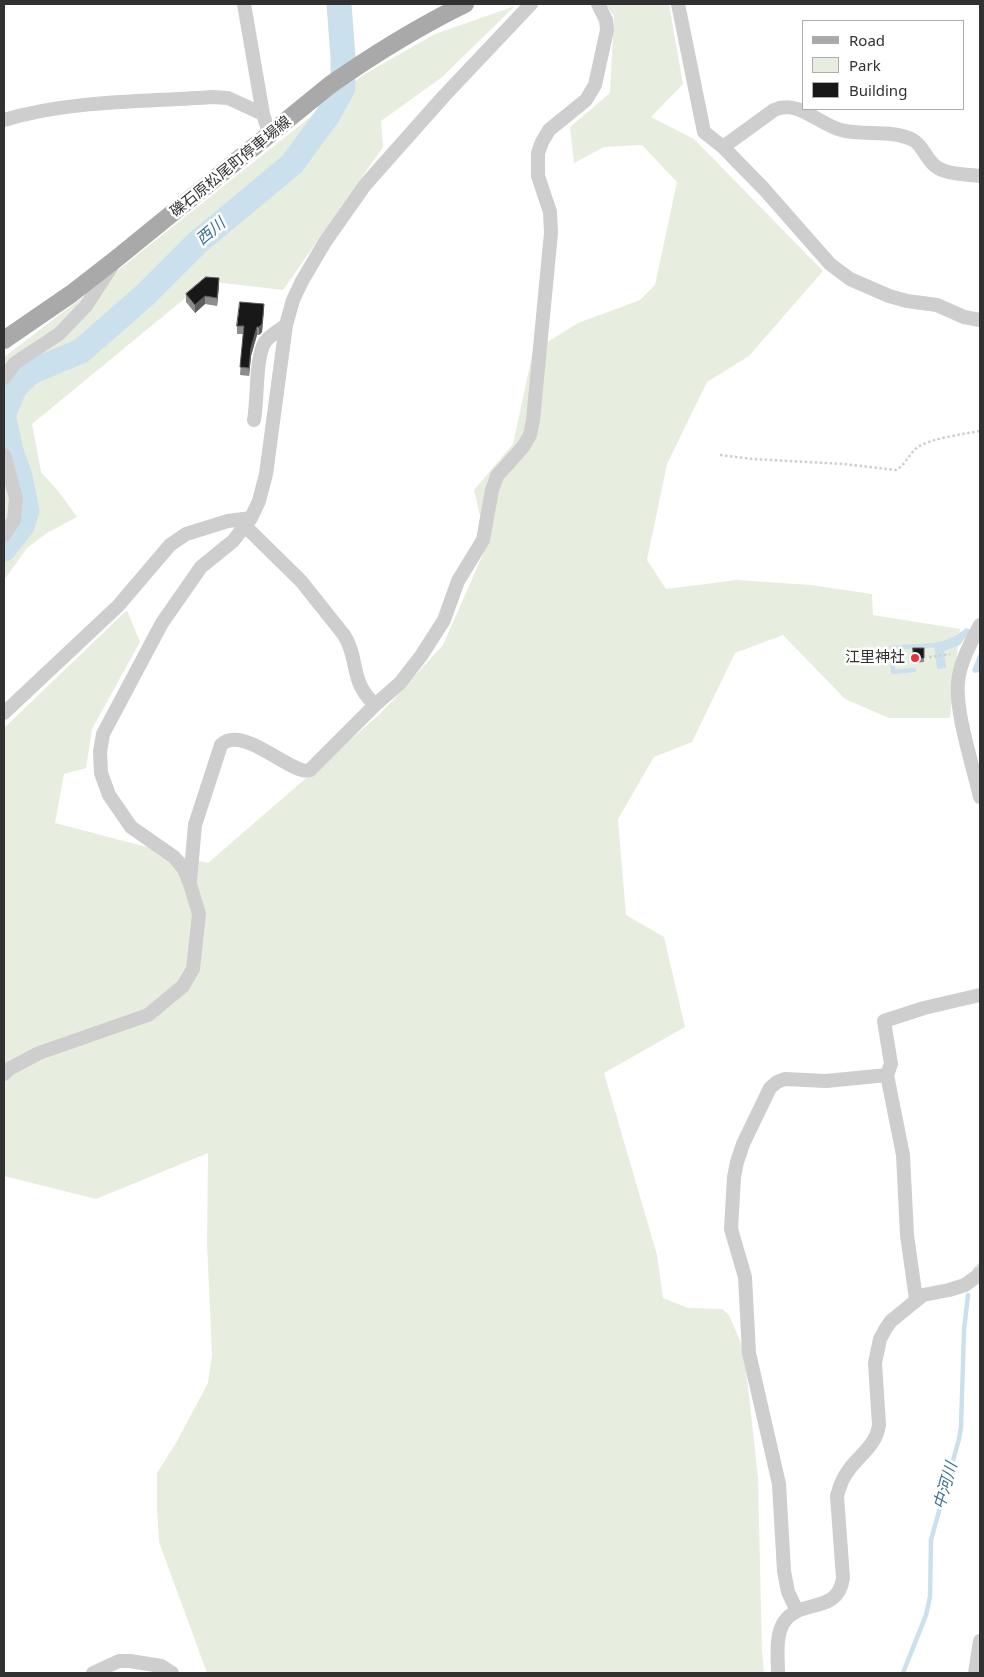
<!DOCTYPE html>
<html>
<head>
<meta charset="utf-8">
<style>
	body { margin:0 }
	#map { position:relative; width:984px; height:1677px; overflow:hidden; background:#fff; font-family:"Noto Sans",sans-serif }
	canvas { display:block }
	.frame { position:absolute; inset:0; border:5px solid #313131; pointer-events:none }
	.legend { position:absolute; left:802px; top:20px; width:162px; height:90px; box-sizing:border-box; background:#fff; border:1px solid #adadad; margin:0; padding:6px 9px; list-style:none; font-size:15px; color:#313131 }
	.legend li { display:flex; align-items:center; gap:10px; height:25px }
	.legend b { width:25px; border:1px solid #adadad }
</style>
</head>
<body>
<div id="map">
<canvas width="984" height="1677"></canvas>
<div class="frame"></div>
<ul class="legend">
<li><b style="height:6px;background:#a9a9a9"></b>Road</li>
<li><b style="height:14px;background:#e7eedf"></b>Park</li>
<li><b style="height:14px;background:#181818"></b>Building</li>
</ul>
</div>
<script>
const c = document.querySelector('canvas').getContext('2d');
c.lineJoin = 'round';
function fillPath(path, color) { c.fillStyle = color; c.fill(path, 'evenodd'); }
function stroke(path, color, width, dash) { c.strokeStyle = color; c.lineWidth = width; c.lineCap = dash ? 'butt' : 'round'; c.setLineDash(dash || []); c.stroke(path); }
function label(font, color, halo, rows, align = 'center') {
  c.font = font + ' "Noto Sans","Noto Sans JP",sans-serif'; c.lineWidth = 5; c.setLineDash([]); c.textBaseline = 'middle'; c.strokeStyle = halo; c.fillStyle = color; for (const [text, x, y, turn = 0] of rows) {
    c.save(); c.translate(x, y); c.rotate((+turn || 0) * Math.PI / 180); c.textAlign = isNaN(turn) ? turn : align; if (halo) c.strokeText(text, 0, 0); c.fillText(text, 0, 0); c.restore();
  }
}
fillPath(new Path2D(`
	M605 4H669L683 84 651 117 694 139 823 271 749 356 707 382 667 464 647 560 666 589 737 580 811 585 872 594 873 615 960 629 950 718H889L845 699 783 635 735 653 692 742 654 757 618 819 626 915 664 937 685 1027 604 1073 657 1255 663 1298 688 1308 722 1309 729 1315 744 1350 758 1478 762 1650 764 1673H207L159 1542 157 1508V1473L176 1443 208 1383 212 1355 207 1243 208 1153 96 1199 4 1176V728L127 610 140 642 92 729 86 768 64 774 55 823 208 863 380 714 443 645 487 545 474 490 513 444 533 351 578 323 640 300 655 285 677 182 642 145 604 147 574 163 570 127 610 93 614 16Z
	M515 6 441 78 381 121 383 147 283 290 206 281 32 424 41 472 59 492 77 517 47 533 27 548 4 580V357L117 271 363 75 435 34Z`), '#e7eedf');
fillPath(new Path2D(`
	M966 628 971 630 960 645 944 651 946 668 937 669 934 643C946 641 957 636 966 628Z
	M980 651V672L974 673 972 670Z`), '#cbe0ed');
stroke(new Path2D(`
	M914 670 893 672 891 648 938 645
	M975 1270 980 1265
	M903 1673 926 1615 930 1597 931 1540 959 1439 961 1427 964 1330 968 1295`), '#cbe0ed', 4.5);
stroke(new Path2D(`
	M4 413 15 387 31 372 81 351 145 295 197 243 292 164 328 115 343 88V57L339 4
	M4 419 11 451 20 476 27 511 22 526 4 549`), '#cbe0ed', 25);
stroke(new Path2D(`
	M720 455 752 459 844 464 896 470C906 465 909 453 918 447 931 438 965 434 980 431
	M929 657 950 654`), '#cecece', 2.5, [2.5, 2.5]);
stroke(new Path2D(`
	M244 4 263 114 270 136
	M678 4 704 132 723 147 764 189 830 264 850 279 889 296 907 301 937 305 964 317 980 320
	M4 120C71 100 143 102 213 97L228 98 263 114
	M723 147 774 110C798 99 818 124 841 130 863 136 892 129 913 140 922 145 925 156 933 164 943 175 966 174 980 176
	M4 378 15 363 59 334 86 306 112 266
	M254 420C258 399 255 358 265 342 270 335 280 330 286 325
	M4 455 16 498 14 520 4 535
	M245 526 301 581 344 635C354 650 353 666 359 682 362 691 368 698 375 705
	M980 625C971 642 960 662 958 682 955 712 973 766 980 797
	M4 713 118 606 170 545 186 534 228 521 251 518
	M190 881 195 825 221 745C243 723 293 777 310 770L375 705 400 683 421 656 444 620 458 581 483 540 492 490 497 476 523 447 530 435 533 420 551 233 550 212 538 176V153L542 142 549 130 586 100 595 85 607 30 606 20 598 4
	M4 1074 9 1069 39 1053 148 1015 183 986 193 969 199 914 190 884 184 869 174 857 131 827 109 795 101 773 100 752 103 734 162 623 201 567 233 541 251 518 259 501 266 474 286 325 293 300 302 281 325 242 365 185 444 96 531 4
	M916 1299 907 1235 903 1155 887 1075 891 1064 884 1021 924 1008 980 995
	M797 1611 788 1592 784 1571 779 1484 749 1353 745 1277 731 1229 734 1177 737 1162 743 1144 770 1088 777 1082 785 1079 826 1081 887 1075
	M93 1673 119 1661H130L161 1666 172 1673
	M778 1673C778 1658 775 1636 784 1622 800 1598 838 1615 843 1578L837 1496C839 1489 841 1481 846 1474 857 1456 876 1447 879 1425L875 1363 880 1339 886 1328 891 1321 923 1295 949 1290 965 1285 980 1274
	M975 1673 980 1641`), '#cecece', 14);
stroke(new Path2D(`
	M4 340 71 294 116 259 330 85C373 55 418 27 465 4`), '#a9a9a9', 18);
fillPath(new Path2D(`
	M219 286 217 306 205 304 195 313 186 302V294Z
	M264 312 262 332 259 335H257L251 356 249 376 240 375 243 334H237V326Z
	M913 648 924 658V662L914 663Z`), '#8c8c8c');
fillPath(new Path2D(`
	M219 278V286L217 306V298Z
	M205 296V304L195 313V305Z
	M264 304 262 332 259 335V327Z
	M257 327V335L251 356 249 376V368L251 348Z`), '#5d5d5d');
const building = new Path2D(`
	M206 277 219 278 217 298 205 296 195 305 186 294Z
	M240 302 264 304 262 324 259 327H257L251 348 249 368 240 367 244 326H237Z
	M913 648H924V658L914 659Z`);
fillPath(building, '#181818');
stroke(building, '#5d5d5d', 1);
for (const [x, y, r, color] of [
	[915,658,5,"#e9323e"]
]) { const dot = new Path2D(); dot.arc(x, y, r, 0, 2 * Math.PI); c.fillStyle = color; c.fill(dot); stroke(dot, '#fff', 2); }
label('15px', '#313131', '#fff', [
	["礫石原松尾町停車場線",231,167,-39]
]);
label('15px', '#313131', '#fff', [
	["江里神社",905,658]
], 'right');
label('italic 16px', '#3c7295', '#fff', [
	["西川",211,232,-40],
	["中河川",946,1486,-74]
]);
</script>
</body>
</html>
